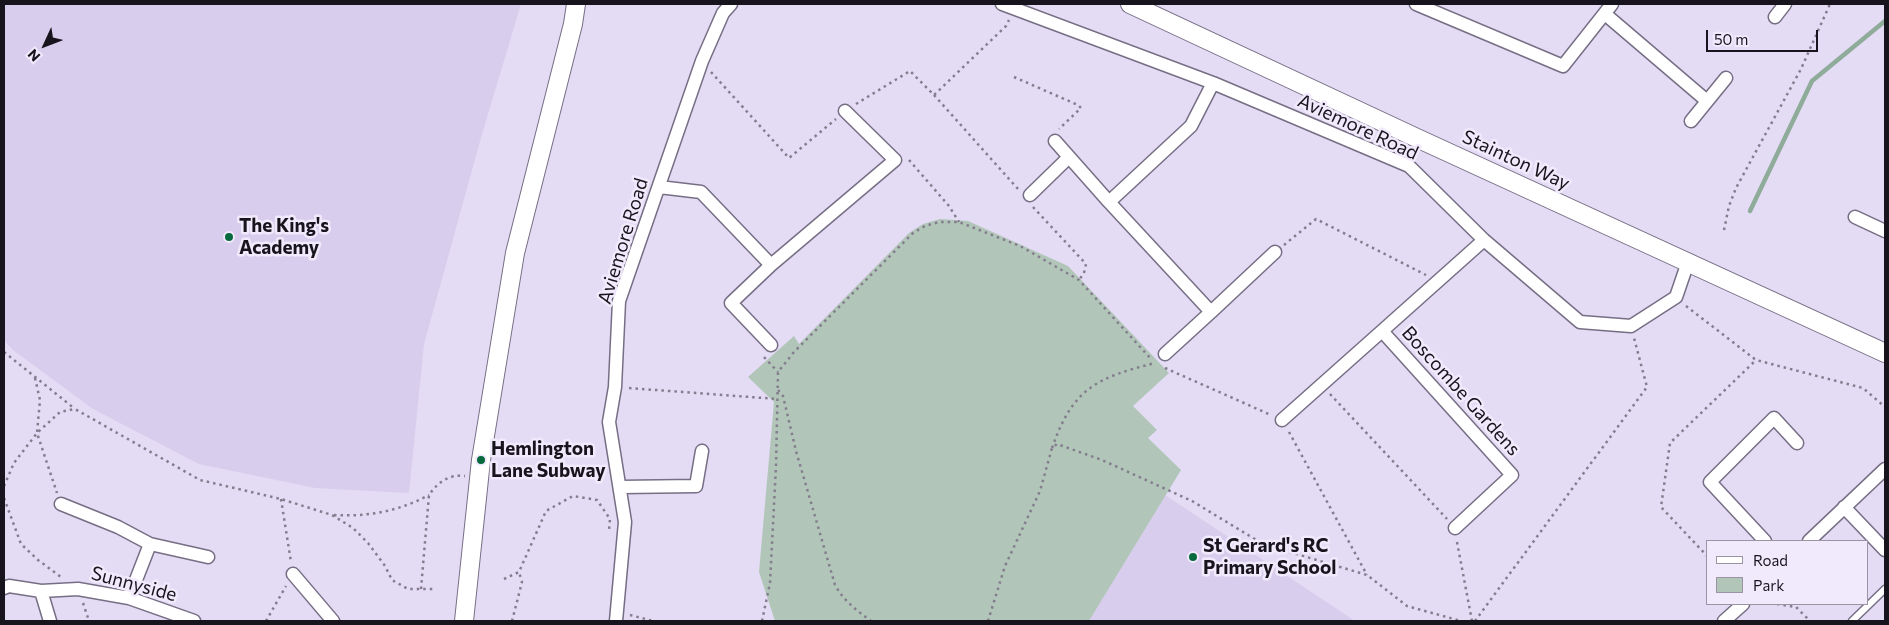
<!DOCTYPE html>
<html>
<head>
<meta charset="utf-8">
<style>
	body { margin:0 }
	#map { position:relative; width:1889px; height:625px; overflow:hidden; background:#e4dbf4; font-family:Commissioner,sans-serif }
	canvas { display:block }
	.frame { position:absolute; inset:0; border:5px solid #18141d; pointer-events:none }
	.legend { position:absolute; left:1706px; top:540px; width:162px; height:65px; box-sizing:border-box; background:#f1eafd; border:1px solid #9a94a3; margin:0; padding:6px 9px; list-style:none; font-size:15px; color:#18141d }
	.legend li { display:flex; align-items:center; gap:10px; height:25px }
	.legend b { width:25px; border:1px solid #9a94a3 }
	.north { position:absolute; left:20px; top:20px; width:50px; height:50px; -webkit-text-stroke:4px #f1eafd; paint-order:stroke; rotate:227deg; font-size:14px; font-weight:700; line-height:20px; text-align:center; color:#18141d }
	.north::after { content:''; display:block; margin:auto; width:18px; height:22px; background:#18141d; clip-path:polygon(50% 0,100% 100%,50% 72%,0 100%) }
	.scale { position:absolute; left:1706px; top:30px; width:112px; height:22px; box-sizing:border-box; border:2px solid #18141d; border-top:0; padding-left:6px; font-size:15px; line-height:18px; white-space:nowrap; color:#18141d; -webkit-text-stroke:4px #f1eafd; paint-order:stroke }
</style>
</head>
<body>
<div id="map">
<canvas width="1889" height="625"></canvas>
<div class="frame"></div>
<ul class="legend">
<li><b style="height:6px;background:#fff"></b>Road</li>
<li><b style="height:14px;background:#b1c6b8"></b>Park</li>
</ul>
<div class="north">N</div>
<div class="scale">50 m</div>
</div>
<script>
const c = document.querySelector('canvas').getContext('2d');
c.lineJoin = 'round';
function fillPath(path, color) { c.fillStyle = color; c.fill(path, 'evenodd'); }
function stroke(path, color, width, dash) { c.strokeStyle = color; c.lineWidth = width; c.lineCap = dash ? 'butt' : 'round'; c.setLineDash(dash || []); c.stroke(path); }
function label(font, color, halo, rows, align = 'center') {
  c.font = font + ' Commissioner,sans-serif'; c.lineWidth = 5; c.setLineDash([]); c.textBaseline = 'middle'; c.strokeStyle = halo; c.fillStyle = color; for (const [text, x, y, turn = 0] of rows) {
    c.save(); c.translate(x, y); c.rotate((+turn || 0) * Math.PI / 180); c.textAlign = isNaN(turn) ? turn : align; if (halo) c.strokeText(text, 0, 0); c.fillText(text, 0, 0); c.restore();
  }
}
fillPath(new Path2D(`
	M4 4H521L482 134 424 344 409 493 315 488 199 464 93 409 13 350 4 340Z
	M1165 495 1352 619 1354 621H1089Z`), '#d8cdec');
fillPath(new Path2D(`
	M940 219 968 221 1068 266 1169 373 1133 406 1157 430 1148 438 1181 470 1089 621H775L759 572 774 402 748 377 794 336 799 344 909 233 923 224Z`), '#b1c6b8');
stroke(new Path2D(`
	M1750 211 1812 81 1885 21`), '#8fab99', 4.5);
const lane = new Path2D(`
	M1852 621 1885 589`);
const street = new Path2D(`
	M1002 4 1213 83 1409 166 1484 240 1580 322 1631 326 1676 297 1688 262
	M1416 4 1563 66 1612 4
	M1605 14 1707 101
	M1775 17 1785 4
	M1213 83 1191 126 1109 202 1211 312 1275 252
	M1691 121 1726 78
	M1055 141 1109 202
	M659 187 701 192 771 265 895 160 845 111
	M1030 195 1069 157
	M1855 217 1885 231
	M771 345 731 303 771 265
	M1165 354 1211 312
	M1282 420 1382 331
	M621 487 696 486 702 451
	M61 504 118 527 150 544 208 557
	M1844 507 1885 550
	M1455 528 1512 475 1382 331 1484 240
	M1765 541 1710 482 1774 418 1797 443
	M1809 541 1885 469
	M293 574 333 621
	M4 588 9 586 41 591 78 589 129 598 194 621
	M41 591 50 621
	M129 598 150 544
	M616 621 625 522 609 422 615 387 619 301 702 61 723 13 731 4
	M1724 621 1743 604`);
const secondary = new Path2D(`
	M1130 4 1419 139 1885 353
	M464 621 481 460 515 253 573 24 576 4`);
stroke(lane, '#766e84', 9);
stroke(street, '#766e84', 15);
stroke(secondary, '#766e84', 20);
stroke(new Path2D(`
	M711 72 789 158 836 119
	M1014 77 1078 105 1081 108 1059 129
	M934 95 1018 189
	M856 104 910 71 934 95 1006 26 1009 20
	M909 160 949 206 959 222
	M1033 207 1086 264 1084 273 1079 280
	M1724 230 1729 206 1736 188 1801 69 1830 4
	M1284 245 1316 219 1426 275
	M1686 306 1756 360 1863 388 1885 407
	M4 352 75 409
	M764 357 778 372
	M1165 368 1271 415
	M35 378 40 400 37 433 57 493
	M629 388 777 399
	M778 390 783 396 796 451 835 585C844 601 856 610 871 621
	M1330 394 1447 519
	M1289 432 1367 575
	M1052 448C1073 388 1096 378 1155 363
	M4 486 14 463 37 433 60 412 75 409 200 480 281 499 332 515 353 528 368 543 385 566 392 580 408 589H433
	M4 498 21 544 38 560 61 577
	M281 499 291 562
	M334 515C368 517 399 511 429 495
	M1457 542 1472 621
	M1708 557 1661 507 1670 443 1756 360
	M504 579 519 572 546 511 573 496 597 500 610 519 609 530
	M421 589 429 495C438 482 449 474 465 476
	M83 603 89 621
	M1777 604 1796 607 1810 621
	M630 615 653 621
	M266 621 286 586
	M512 621 522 582 519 572
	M762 621 770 583 776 466 778 372 794 352 913 233 925 226 939 222H959L1020 246 1079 280 1152 360
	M988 621 1005 566 1040 491 1052 448 1057 444 1102 460 1192 501 1263 544 1367 575 1407 606 1461 621
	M1475 621 1647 387 1634 338`), '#847d8e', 2.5, [2.5, 4]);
stroke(lane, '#fff', 6);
stroke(street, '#fff', 12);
stroke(secondary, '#fff', 18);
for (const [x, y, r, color] of [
	[229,237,5,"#07693e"],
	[481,460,5,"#07693e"],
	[1193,557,5,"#07693e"]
]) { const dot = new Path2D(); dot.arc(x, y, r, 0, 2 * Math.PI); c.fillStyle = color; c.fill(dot); stroke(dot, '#f1eafd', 2); }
label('19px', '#18141d', '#f1eafd', [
	["Aviemore Road",1358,127,25],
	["Stainton Way",1516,160,25],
	["Aviemore Road",623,241,-73],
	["Boscombe Gardens",1461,391,48],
	["Sunnyside",134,584,15]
]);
label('bold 19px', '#18141d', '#f1eafd', [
	["The King's",239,226],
	["Academy",239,248],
	["Hemlington",491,449],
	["Lane Subway",491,471],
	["St Gerard's RC",1203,546],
	["Primary School",1203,568]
], 'left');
</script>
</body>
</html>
